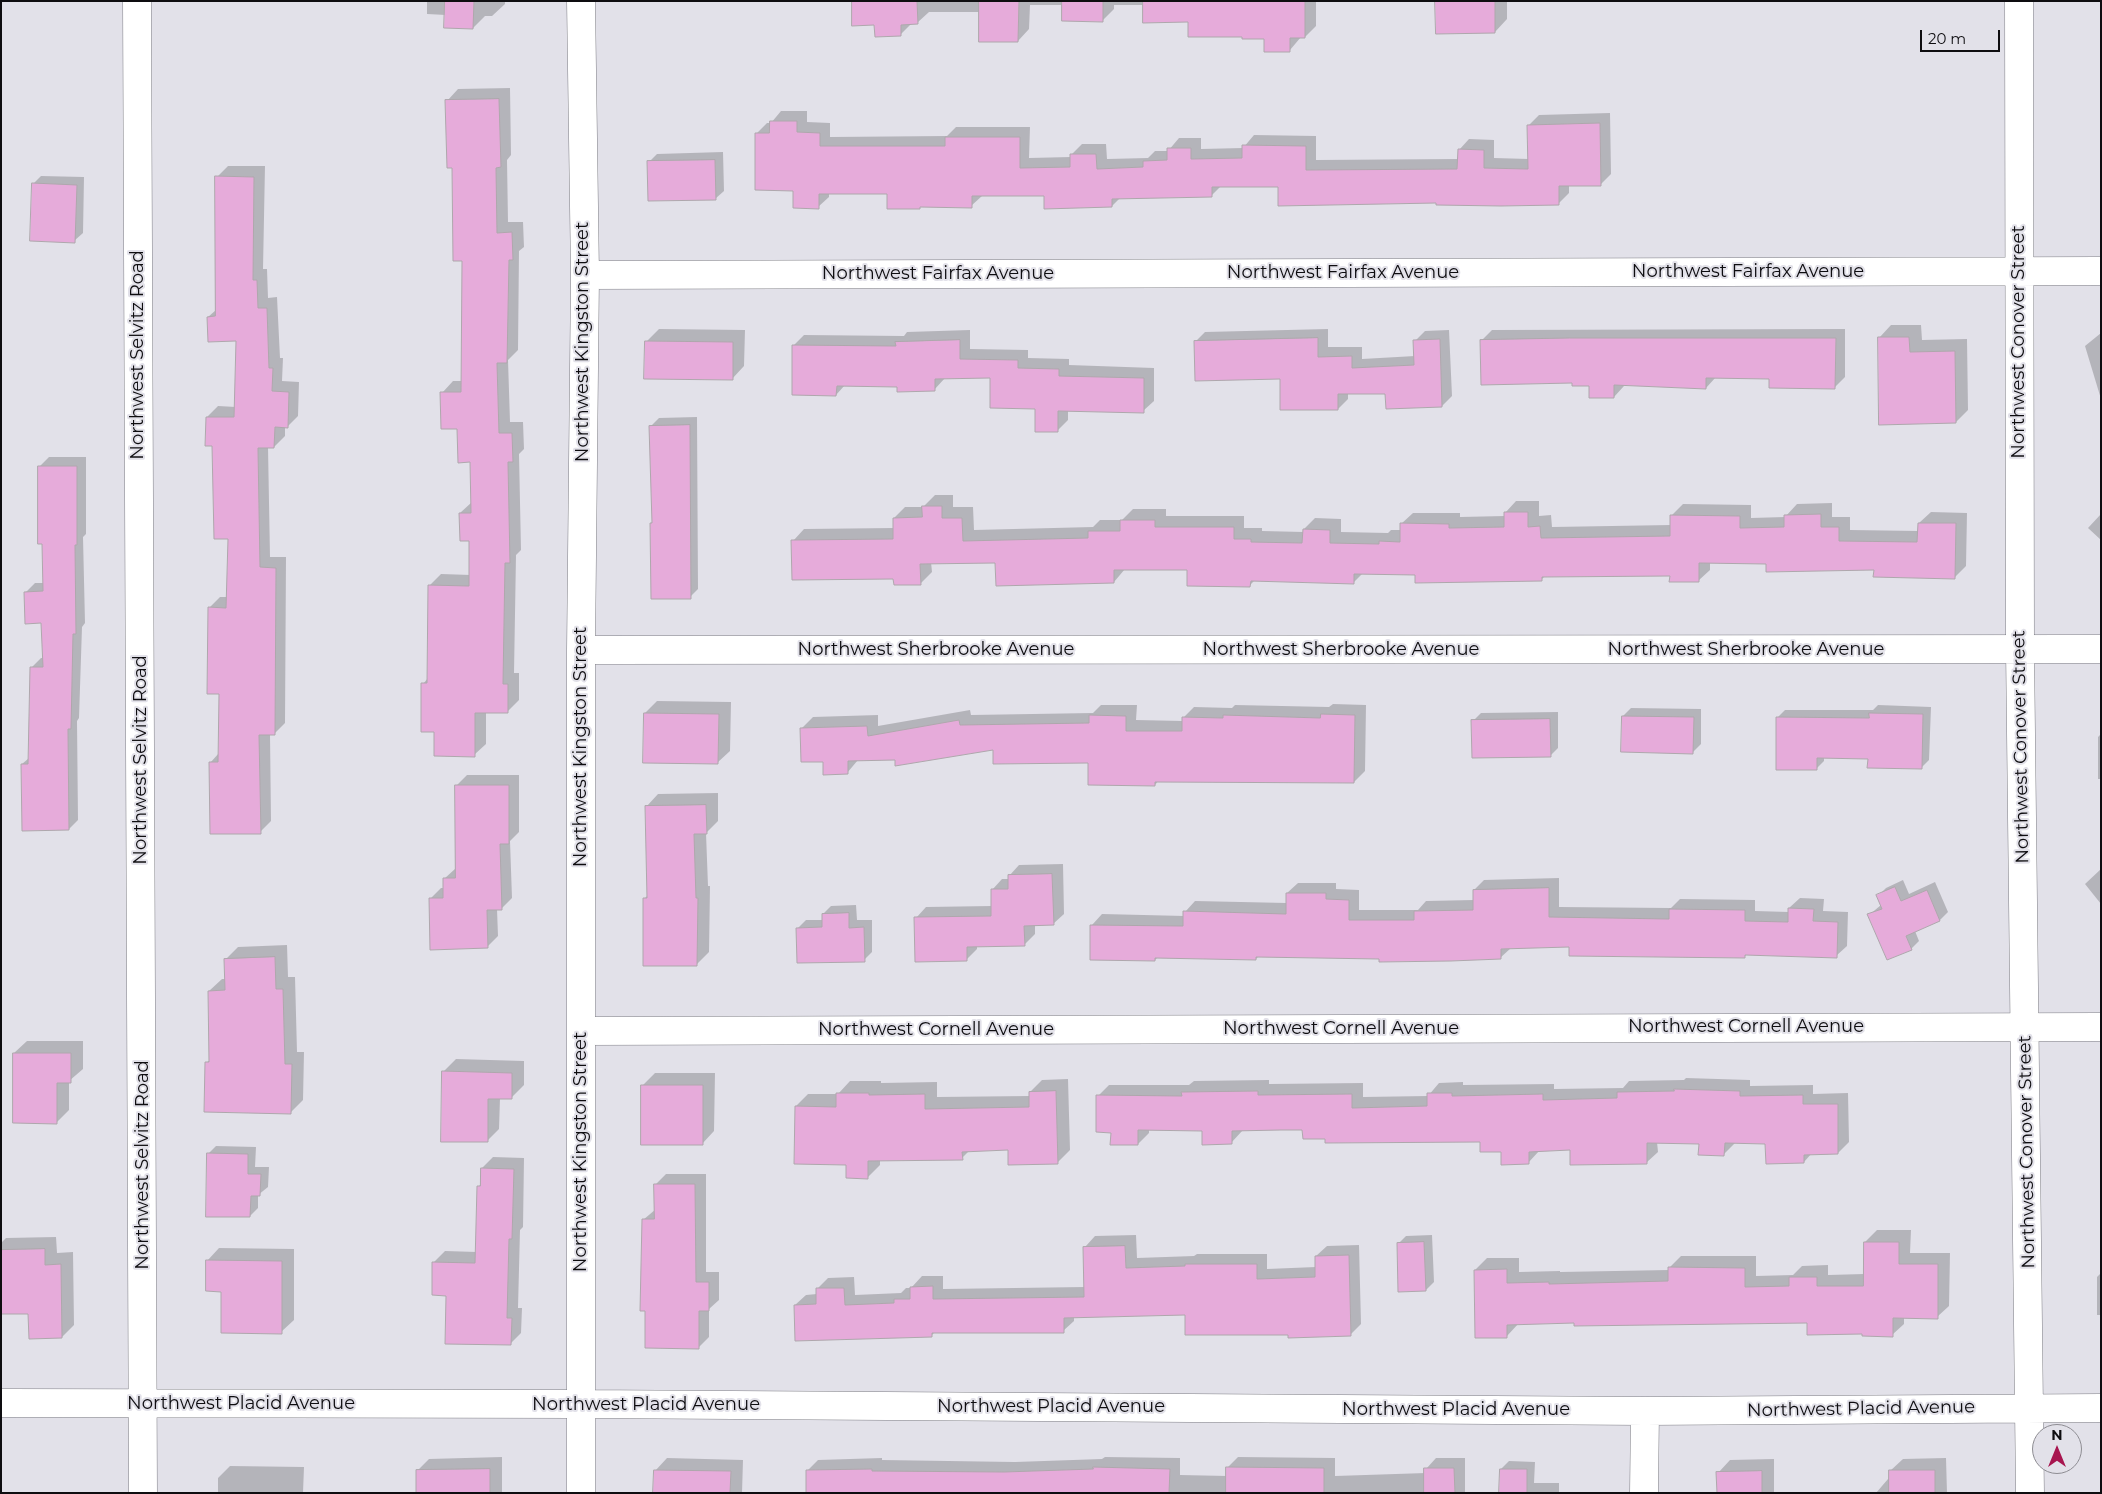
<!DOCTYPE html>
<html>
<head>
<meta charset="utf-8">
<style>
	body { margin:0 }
	#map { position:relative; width:2102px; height:1494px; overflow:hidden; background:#e2e1e9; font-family:Montserrat,sans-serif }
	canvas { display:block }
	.frame { position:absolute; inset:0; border:2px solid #0e0d10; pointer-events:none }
	.north { position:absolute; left:2032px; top:1424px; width:50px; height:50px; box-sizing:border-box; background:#e2e1e9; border:1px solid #8d8c92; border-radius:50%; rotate:0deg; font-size:14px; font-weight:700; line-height:20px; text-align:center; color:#0e0d10 }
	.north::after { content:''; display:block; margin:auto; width:18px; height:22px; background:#a7154f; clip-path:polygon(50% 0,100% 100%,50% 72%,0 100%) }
	.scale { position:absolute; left:1920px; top:30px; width:80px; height:22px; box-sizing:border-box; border:2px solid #0e0d10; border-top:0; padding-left:6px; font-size:15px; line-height:18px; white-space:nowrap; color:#0e0d10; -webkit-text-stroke:4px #e2e1e9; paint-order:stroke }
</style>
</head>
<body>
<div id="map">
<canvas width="2102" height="1494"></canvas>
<div class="frame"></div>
<div class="north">N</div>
<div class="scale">20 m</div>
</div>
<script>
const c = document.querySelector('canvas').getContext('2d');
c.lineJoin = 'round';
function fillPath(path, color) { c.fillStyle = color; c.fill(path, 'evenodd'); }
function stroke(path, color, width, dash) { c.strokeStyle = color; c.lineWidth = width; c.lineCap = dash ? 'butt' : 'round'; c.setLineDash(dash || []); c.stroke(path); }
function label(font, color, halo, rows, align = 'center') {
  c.font = font + ' Montserrat,sans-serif'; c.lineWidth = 4; c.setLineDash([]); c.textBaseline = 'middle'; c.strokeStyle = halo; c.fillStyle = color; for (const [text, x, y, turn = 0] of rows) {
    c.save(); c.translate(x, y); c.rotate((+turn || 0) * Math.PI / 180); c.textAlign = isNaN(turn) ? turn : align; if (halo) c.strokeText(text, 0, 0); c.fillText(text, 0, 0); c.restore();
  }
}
fillPath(new Path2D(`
	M427 1H505V4L492 16H485L473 28 446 15 427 14Z
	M853 1H1316V26L1305 37H1301L1290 50 1265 38 1243 35 1144 5H1114V9L1102 21 1063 5H1030L1029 29 1018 41 980 12H929L917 23H912L900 35 875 24Z
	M1437 1H1507V19L1495 32Z
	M510 88 511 155 507 160 508 222H523L524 247 519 251 518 350 508 360 510 422H523L524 449 519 454 521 550 516 555 514 673H519V700L508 711H486V744L474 755 435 730 423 684 428 678 430 585 441 574 471 575 470 539 460 513 472 502 471 461 458 428 442 393 453 381H463V260L447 101 458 89Z
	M781 111H807V122L830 123V137L947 136 956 127H1030L1029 158 1071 157V155L1082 144H1106L1107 159 1148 158 1155 151H1168L1179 138H1201V149L1243 148 1254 135 1316 136V160L1459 159V150L1469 139 1494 140V158L1529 159V125L1539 115 1610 113 1611 174 1601 184 1569 185V193L1558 204 1437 201 1279 186 1222 185 1212 195 1121 197 1112 206 1045 195 982 196 971 206H921L888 193H829V197L818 207 794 190 757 133 767 123H771Z
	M723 152 724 191 715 199 649 162 657 154Z
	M228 166H265L263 269H267L268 298 277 297 280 358H283L282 381 299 382 298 416 288 426H285V436L274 447H268L270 557H286L285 723 274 734H270L271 821 260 832 210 763 219 753 221 693 209 608 220 597H228L229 538 207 417 218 406 236 407 237 340 208 317 216 310 217 177Z
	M41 176 84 177 83 233 74 241 33 184Z
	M1891 325H1921L1922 340 1967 339 1968 410 1956 422 1879 338Z
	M659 329 745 330 744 366 732 379 646 342Z
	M1328 329V347H1362V359L1415 356V341L1425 331 1449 330 1452 396 1442 406 1386 393H1348V399L1338 409 1281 378 1195 342 1205 332Z
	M1845 329V377L1834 388 1771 378 1716 377 1706 388 1624 384V386L1614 397 1591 385 1574 382 1482 340 1492 330Z
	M970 330V349L1028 350V358L1069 359V365L1154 368V401L1143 411 1068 410V420L1057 431 1036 407 992 376 945 378 934 390 898 386 845 385 836 395 793 346 804 335 904 336 907 332Z
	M2101 333V399L2085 346Z
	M697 417 698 589 690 597 651 523 653 521 651 426 659 418Z
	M49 457H86V534L83 537 85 623 82 627 79 718 77 721 78 820 69 829 22 764 29 758 31 668 41 658H44L42 622 26 592 35 583H44L40 466Z
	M935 495H953V507H973L974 530 1093 527 1100 520H1122L1133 509H1166V516H1244V528H1262V531L1304 532V529L1315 518 1341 519V532L1388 533 1391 530H1401V524L1413 513H1460V517L1505 516V513L1516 501H1539V516L1551 515 1552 527 1671 525V516L1683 504 1751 505V518L1785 517 1797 504 1832 503V517H1850V530L1919 531V523L1931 512 1967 513 1966 566 1954 578 1875 569 1767 562H1710V570L1698 581 1671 574 1545 576 1541 580 1363 573 1354 582 1255 580 1250 585 1189 568 1125 569 1114 582 996 562H931L932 572 920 584 895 577 793 541 804 529 894 528V518L905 507H923Z
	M2101 514V540L2088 528Z
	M657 701 731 702 730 751 717 763 645 713Z
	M1333 704 1366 705 1365 771 1354 782 1159 780 1155 785 1090 762 994 749 896 759 858 760 847 773 824 760 802 728 813 717 878 715V726L970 710 971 715 1093 713 1101 705H1137L1136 720 1183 721V718L1194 707 1232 708 1235 705 1329 707Z
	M1878 705 1931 707 1929 760 1921 768 1869 757 1824 756V761L1816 769 1777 718 1785 710H1873Z
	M1631 708 1701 709V744L1693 752 1623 716Z
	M1558 712V748L1550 756 1473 721 1481 713Z
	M2101 734V779H2098V737Z
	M467 775H519V832L510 841 512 898 501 909H497L498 936 487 947 430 899 441 888H444V879L456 868V786Z
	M718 793V821L706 833 708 886H710L709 952 697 964 645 898 648 895 646 807 658 794Z
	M1063 864 1064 914 1053 924 1035 925V934L1024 945 977 946V949L966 960 916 918 926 907 992 906V890L1002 879H1009V876L1019 865Z
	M2101 869V904L2085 884Z
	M1559 878V907L1671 908 1680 899 1755 900V911L1789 912V908L1800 898 1824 899 1823 911 1848 912 1847 946 1836 956 1747 954 1744 957 1570 946 1511 948 1500 958 1259 956 1256 959 1158 957 1155 960 1092 925 1102 914 1185 916V912L1195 901 1287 903V893L1298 883H1336V889L1359 890V910H1418L1426 901 1474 900V890L1484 880Z
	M1903 880 1909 894 1935 882 1948 912 1940 920 1915 931 1919 941 1911 949 1869 915 1881 905 1878 896 1886 888Z
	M856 905 857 920H872V952L864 960 798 928 806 920H824L823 914 831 906Z
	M287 945 288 977H295L297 1052H304L303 1100 291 1112 206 1063 211 1059 209 991 222 979H226V959L238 947Z
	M27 1041H83V1069L69 1081V1110L57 1122 14 1053Z
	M456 1059 524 1061V1085L511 1098H500L499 1129 487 1141 443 1072Z
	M655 1073H715L714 1131 702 1144 643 1085Z
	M1686 1078 1750 1080V1086L1813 1085V1094L1848 1093 1849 1142 1838 1153H1812L1804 1162 1767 1143H1735L1724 1154 1700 1142H1657L1658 1152 1646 1163 1572 1149 1540 1150 1528 1163 1481 1140 1326 1138 1303 1129 1243 1130 1231 1143 1203 1130 1149 1129V1133L1138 1144 1112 1131 1098 1096 1109 1085H1189L1194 1081 1269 1080V1084L1363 1083V1097L1428 1096 1439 1083 1463 1082V1085L1554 1084V1089L1623 1088 1629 1081 1684 1080Z
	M1068 1079 1070 1150 1057 1163 1009 1149 970 1150 962 1158 880 1160V1165L868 1177 847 1164 796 1106 808 1094H838L850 1081H881V1083L937 1082V1097L1030 1096V1092L1042 1080Z
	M216 1146 256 1147 255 1167H269L268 1187 258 1195V1208L250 1216 208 1154Z
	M493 1157 524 1158 523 1227 520 1230 518 1308H522L521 1333 510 1344 447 1294 434 1262 445 1251 477 1252 479 1186 482 1183V1168Z
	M666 1174H706V1272H719V1300L709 1309V1337L698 1348 643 1220 656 1209 655 1185Z
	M1877 1230H1911L1910 1253H1950L1949 1306 1937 1317H1904V1324L1892 1335 1864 1333 1808 1322 1519 1323 1507 1336 1475 1270 1487 1258H1519V1272L1560 1271V1272L1669 1270V1268L1681 1256H1756V1276L1793 1275 1802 1266 1828 1265V1275L1864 1274 1865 1242Z
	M1136 1235 1137 1258 1194 1256 1197 1254H1267V1269L1316 1267V1256L1327 1246 1359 1245 1361 1324 1350 1335 1290 1334 1187 1314 1074 1316V1321L1063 1331H936L932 1335 795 1305 806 1295 817 1294V1289L828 1278 854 1277 855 1295 901 1293 906 1288H911L922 1276H943V1289L1085 1287V1247L1095 1236Z
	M1432 1235 1434 1282 1426 1290 1398 1244 1406 1236Z
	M56 1237 57 1253 73 1252 74 1325 62 1337 30 1312 1 1313V1243L6 1238Z
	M219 1248 294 1249V1320L281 1332 222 1290 207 1261Z
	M2101 1273V1315H2097V1277Z
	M502 1457V1493H417V1471L429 1459Z
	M1105 1457 1180 1458V1475L1228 1476V1467L1238 1457 1335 1458V1476L1426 1473V1469L1436 1458H1465V1493H807V1471L818 1460 882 1458V1460L1015 1462 1102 1459Z
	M667 1458 743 1460 742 1493H655V1471Z
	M1946 1458 1947 1493H1876L1888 1479 1890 1478V1471L1903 1459Z
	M1774 1459V1493H1718V1473L1730 1460Z
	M1509 1461 1535 1462 1534 1483H1559V1493H1501V1469Z
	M230 1466 304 1467 303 1493H218V1478Z`), '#0003');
const building = new Path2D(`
	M445 1H474L473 29 444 28Z
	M852 1H917L918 24 901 25V36L875 37 874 25 852 26Z
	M979 1H1019L1018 42H979Z
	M1062 1H1103V22L1062 21Z
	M1143 1H1305V38H1290V52H1264V39H1242V37H1188V22L1143 23Z
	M1435 1H1495V33L1436 34Z
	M499 99 501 167 496 168 497 233 512 232 513 260H509L507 363H497L499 433H512L513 462H508L510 563H505L503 684H508V713H475V757L434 756V732H421V683H427L428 585 469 586V541H460L459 513H471L470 462 458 463 457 429H441L440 392H461L462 261H453L452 168H447L445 100Z
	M770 121H797V132L820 133V146H945V137H1020V168L1070 167V154H1096L1097 169 1143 167V161L1167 160V148H1191V159L1242 158V145L1306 146V170L1457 169 1458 149 1484 150V168L1528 169 1527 125 1600 123 1601 186H1559V205L1501 206 1436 205V203L1278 206V187H1212V197L1112 199V207L1044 209V196H972V208L920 207V209H887V194H819V209L793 208V191L755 190V133H769Z
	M715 160 716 200 648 201 647 161Z
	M215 176 254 177 253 280H257L258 308H267L269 368H273L272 391 289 392 288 428 275 427 274 448H258L260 567 276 568 275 735H259L261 834H210L209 762H218L219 694H207L208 607 226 608 228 539H214L212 446H205L206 417H234L236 341 208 342 207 317 215 316Z
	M32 183 77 185 75 243 30 241Z
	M1878 337H1909L1910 352 1955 351 1956 423 1879 425Z
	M1318 338V357L1352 356V368L1414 365 1413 340 1440 339 1442 407 1386 409 1385 394H1338V410H1280V379L1195 381 1194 341Z
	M1570 338H1836L1835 389 1769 388V379L1706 378V389L1614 385V398H1589V386H1572V383L1481 385 1480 340Z
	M960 340V359L1018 360V368L1059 369V376L1144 378V413L1058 411V432H1035V409L990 408V378L935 379V391L897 392V387L837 386 836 396 792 395V345L896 346 895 342Z
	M645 341 733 342V380L644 379Z
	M690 425 691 599H651L650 523H652L649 426Z
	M38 466H77V545H75L76 634H73L71 729H68L69 830 22 831 21 764H28L30 667H43L41 623 25 624 24 592 43 591 42 544H38Z
	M922 506H942V518H962L963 541 1088 538V531H1120V520H1155V527H1234V539H1251V542L1302 543 1303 529 1330 530V543L1379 544V541L1400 542V523L1449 524V528L1504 527V512H1528V527L1540 526 1541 538 1670 536V515L1740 516V528L1784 527V515L1821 514V527H1839V541L1917 542 1918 523H1956L1955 579 1873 577 1874 570 1766 572V564L1699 563V582H1669L1670 576 1542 577V581L1415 583V575L1354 574V584L1251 581 1250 587 1187 586V570H1114V583L996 586 995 563 920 564 921 585H894L893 579 792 580 791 540 893 539V518L922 517Z
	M644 713 719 714 718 764 643 763Z
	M1869 713 1923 714 1922 769 1867 768 1868 759 1817 758V770H1776V717L1869 718Z
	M1321 714 1355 715 1354 783 1155 782V786L1088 785V763L993 764V750L895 766V760L848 761V774L823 775V762H801L800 728 867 726 868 736 959 720 960 725 1089 723V715L1126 716V731H1182V717L1223 718V715L1320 718Z
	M1622 716 1694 717 1693 754 1621 752Z
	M1550 719 1551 757 1472 758 1471 720Z
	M455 785H509V844H500L502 910H487L488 948 430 950 429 898H443V878H455Z
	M706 805 707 834H694L696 898H698L697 966H643V898H647L645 806Z
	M1052 874 1054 925 1024 926 1025 946 967 947V961L915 962 914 917 991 916V889H1008V875Z
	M1895 887 1901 901 1927 890 1940 921 1906 936 1912 950 1887 960 1867 914 1882 909 1876 895Z
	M1549 888V917L1669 919V909L1745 910V921L1788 922V908L1814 909 1813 921 1838 922 1837 958 1745 955V958L1569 956V947L1501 949V959L1451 961 1379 962V959L1256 957V960L1155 958V961L1090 960V925L1183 926V911L1286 914V893H1326V899L1349 900V920H1414V911L1473 910V890Z
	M849 913V928L864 927 865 962 797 963 796 928 822 927V914Z
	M275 957 276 989H283L285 1064H292L291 1114 204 1112 205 1062H209L208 991 225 990 224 959Z
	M13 1053H71V1083H57V1124L13 1123Z
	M442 1071 512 1073V1099H488V1142H441Z
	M641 1085H703V1145H641Z
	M1674 1089 1740 1091V1096L1803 1095V1104H1838V1154L1804 1155V1163L1766 1164 1765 1144 1725 1143 1724 1156 1698 1155 1699 1144 1647 1143V1164L1570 1165V1150L1529 1152V1164L1501 1165V1152H1480V1142L1325 1143V1139H1303L1302 1130H1281L1232 1131V1144L1202 1145V1131L1138 1130V1145H1110L1111 1133 1096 1132V1095L1182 1096 1181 1092 1258 1091V1095L1352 1094V1108L1427 1106V1093H1452V1096L1543 1094V1100L1617 1098V1092L1674 1091Z
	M1056 1091 1058 1164 1008 1165V1150L962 1152 963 1160 868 1161V1179L846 1178V1165L794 1164 795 1106 836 1107V1093H869V1095L925 1094V1109L1029 1107V1092Z
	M207 1153 248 1154V1174H261L260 1196H251L250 1217H206Z
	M481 1168 514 1169 512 1239H509L507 1318H512L511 1345 445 1344 446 1296 432 1295V1262L475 1263 477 1186H480Z
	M654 1184H695L696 1282H709V1311H699V1349L645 1348V1311H640L642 1219H654Z
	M1424 1242 1426 1291 1398 1292 1397 1243Z
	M1864 1242H1899V1264H1938V1319L1893 1318V1337L1862 1336V1334L1807 1335V1323L1574 1326V1323L1507 1325V1338H1475L1474 1270 1507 1269V1283L1549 1282V1284L1668 1281V1267L1745 1268V1287L1789 1286V1277H1817V1286H1863Z
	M1125 1246 1126 1268 1185 1266V1264H1257V1279L1315 1277V1256L1349 1255 1351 1336 1288 1338V1335H1185V1315L1064 1318V1333H932V1337L795 1341 794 1305 816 1304V1288H844L845 1305 894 1303V1299H910V1287L933 1286V1299L1084 1297 1083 1247Z
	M45 1249V1265L61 1264 62 1338 29 1339 28 1314H1V1250Z
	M206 1260 282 1261V1334L221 1333V1292L206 1291Z
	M1093 1467 1170 1469 1169 1493H806V1470L872 1469V1471L1004 1472 1093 1469Z
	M1226 1467 1324 1468V1493H1226Z
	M1424 1468H1454L1455 1493H1424Z
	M490 1469V1493H416V1470Z
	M1500 1469H1527V1493H1499Z
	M654 1470 731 1471 730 1493H653Z
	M1889 1470H1935V1493H1889Z
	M1762 1471V1493H1717L1716 1472Z`);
fillPath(building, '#e6abda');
stroke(building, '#aea7ac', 1);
const minor = new Path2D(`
	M137 1 143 1493
	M581 1 585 275 581 650V1493
	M2019 1 2020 649 2030 1493
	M585 275 2101 271
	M581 650 2101 649
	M581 1031 2101 1027
	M1 1403 582 1404 1645 1411 2101 1408
	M1644 1493 1645 1411`);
stroke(minor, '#7e7e85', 29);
stroke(minor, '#fff', 28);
label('18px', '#0e0d10', '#e2e1e9', [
	["Northwest Fairfax Avenue",1748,272],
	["Northwest Fairfax Avenue",1343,273],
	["Northwest Fairfax Avenue",938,274],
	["Northwest Kingston Street",583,342,-90],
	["Northwest Conover Street",2019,342,-90],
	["Northwest Selvitz Road",138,355,-90],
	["Northwest Sherbrooke Avenue",936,650],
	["Northwest Sherbrooke Avenue",1341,650],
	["Northwest Sherbrooke Avenue",1746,650],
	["Northwest Kingston Street",581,747,-90],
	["Northwest Conover Street",2021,747,-91],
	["Northwest Selvitz Road",141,760,-90],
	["Northwest Cornell Avenue",1746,1027],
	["Northwest Cornell Avenue",1341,1029],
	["Northwest Cornell Avenue",936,1030],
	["Northwest Kingston Street",581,1152,-90],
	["Northwest Conover Street",2027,1152,-91],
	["Northwest Selvitz Road",143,1165,-90],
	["Northwest Placid Avenue",241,1404],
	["Northwest Placid Avenue",646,1405],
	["Northwest Placid Avenue",1051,1407],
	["Northwest Placid Avenue",1861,1409,-1],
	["Northwest Placid Avenue",1456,1410]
]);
</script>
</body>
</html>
